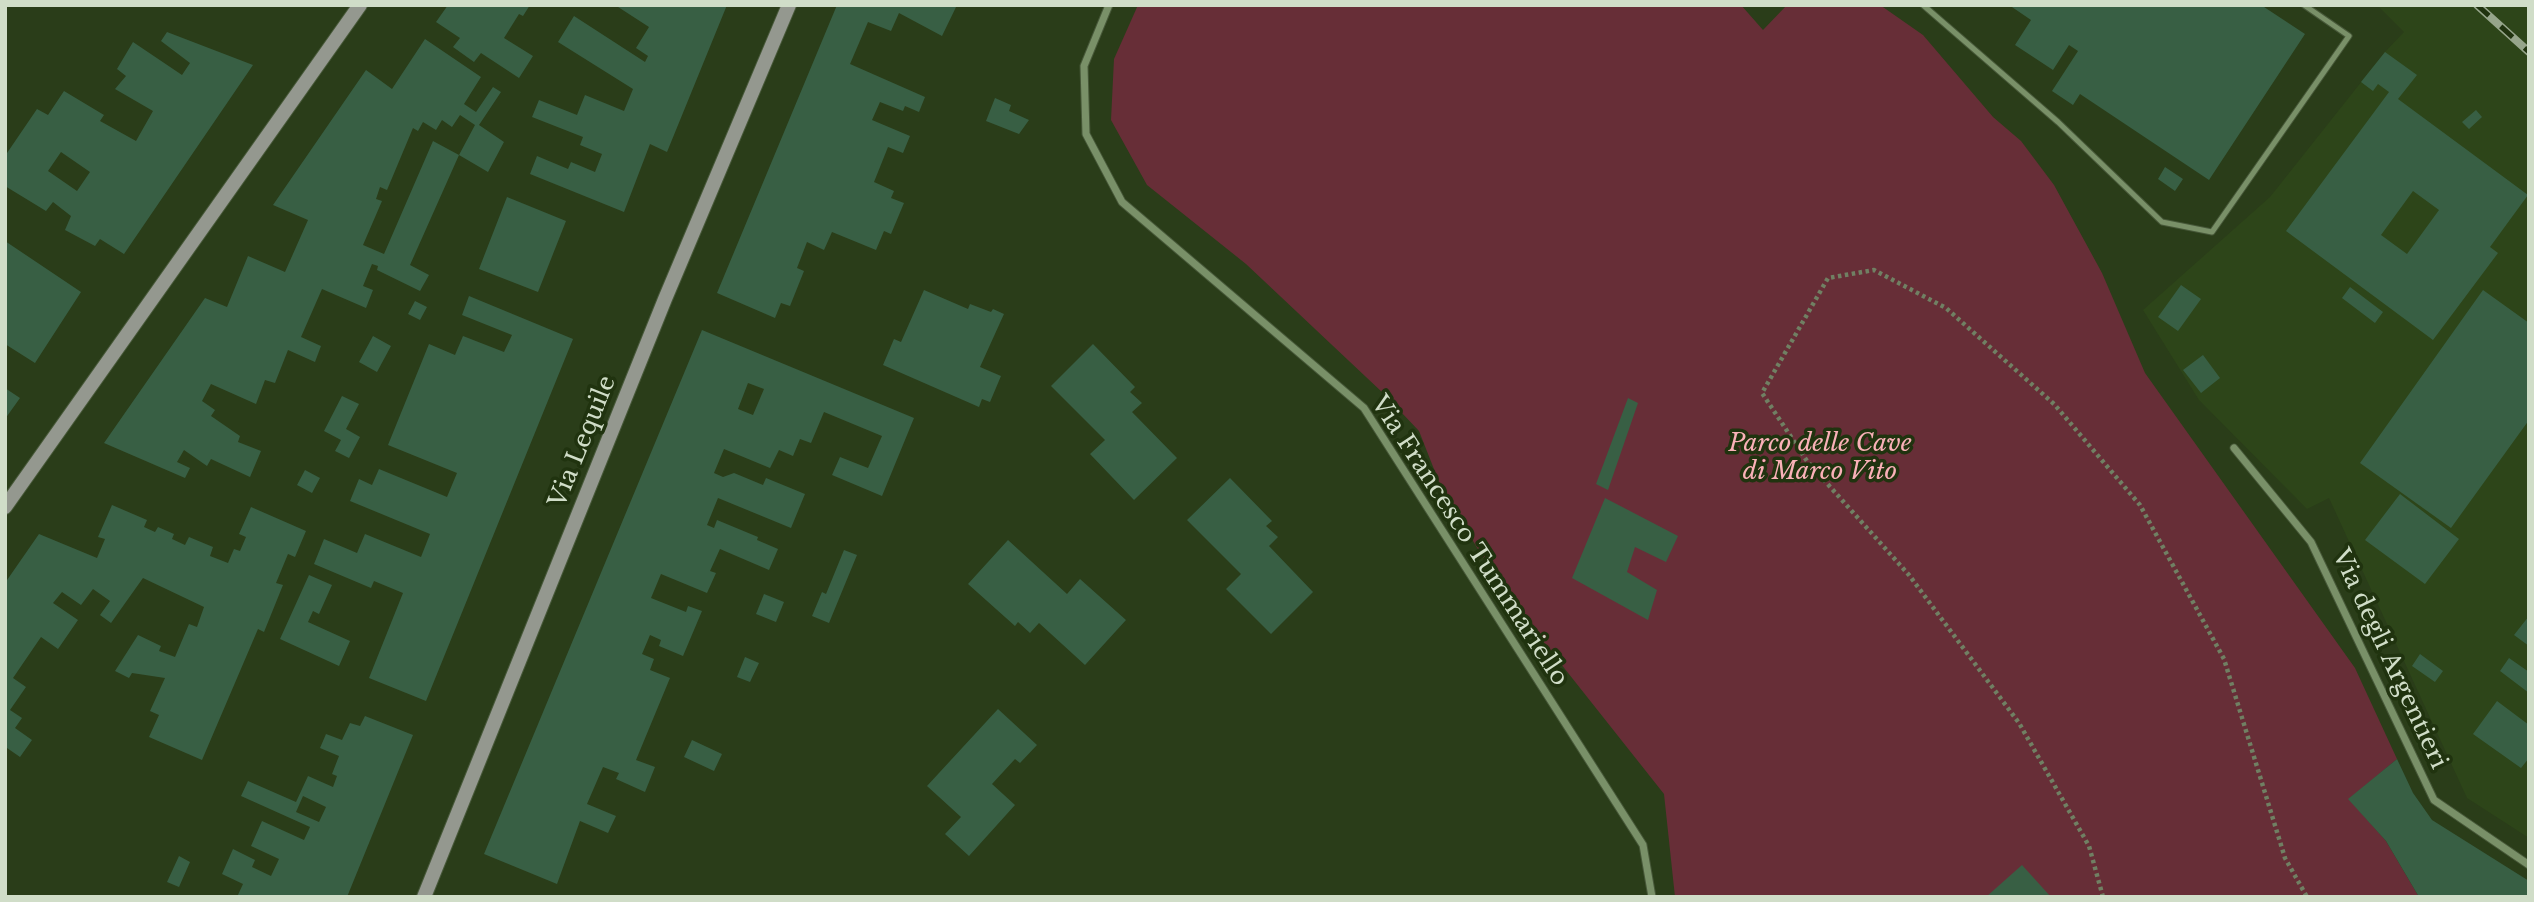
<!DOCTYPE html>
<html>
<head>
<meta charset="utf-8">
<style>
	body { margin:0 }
	#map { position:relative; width:2534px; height:902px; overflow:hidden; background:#2a3d19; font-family:"Libre Baskerville",serif }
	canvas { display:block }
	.frame { position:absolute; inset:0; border:7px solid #d0ddc8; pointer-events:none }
</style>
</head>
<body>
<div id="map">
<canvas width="2534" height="902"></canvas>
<div class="frame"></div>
</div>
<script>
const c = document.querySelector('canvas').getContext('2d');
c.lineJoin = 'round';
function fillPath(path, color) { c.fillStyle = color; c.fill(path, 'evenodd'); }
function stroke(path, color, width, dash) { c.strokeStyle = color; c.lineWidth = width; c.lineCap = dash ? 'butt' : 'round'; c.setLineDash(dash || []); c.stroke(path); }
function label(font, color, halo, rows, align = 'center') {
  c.font = font + ' "Libre Baskerville",serif'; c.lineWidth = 7; c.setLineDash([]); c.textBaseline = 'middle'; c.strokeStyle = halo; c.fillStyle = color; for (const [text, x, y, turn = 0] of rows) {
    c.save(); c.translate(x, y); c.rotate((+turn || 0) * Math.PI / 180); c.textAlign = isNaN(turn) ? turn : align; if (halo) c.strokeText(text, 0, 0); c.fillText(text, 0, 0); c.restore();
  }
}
fillPath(new Path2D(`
	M2377 5H2529V838L2467 798 2329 498 2307 509 2199 400 2143 310 2270 197 2385 52 2404 32Z`), '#2d4519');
fillPath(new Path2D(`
	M1138 5H1741L1763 30 1787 5H1880L1923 35 1993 117 2021 141 2054 185 2102 273 2145 373 2355 668 2397 759 2349 799 2386 841 2419 897H1675L1664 794 1538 635 1479 551 1441 487 1419 431 1383 393 1246 264 1147 185 1111 120 1114 59Z`), '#672e37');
fillPath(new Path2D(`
	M448 5H530L523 16 519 14 504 38 533 56 519 78 481 53 474 62 453 47 460 38 436 22Z
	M615 5H727L667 152 650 144 624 212 530 174 537 156 568 169 571 162 595 172 602 154 580 145 583 137 532 117 539 100 577 115 585 95 624 111 633 89 558 42 574 16 645 62 648 56 636 48 649 27Z
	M837 5H957L942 36 899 13 891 31 868 22 850 64 925 97 919 112 905 106 903 111 880 102 872 120 910 136 903 153 888 147 874 182 894 191 891 198 904 203 891 234 884 231 876 250 832 232 824 250 807 242 797 268 804 271 790 306 781 303 775 318 717 293Z
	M2009 5H2261L2305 34 2209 180 2080 94 2073 105 2052 91 2078 51 2069 45 2053 70 2015 45 2031 20Z
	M167 32 253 65 124 254 100 239 95 246 65 230 71 216 53 202 46 211 5 186V156L37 109 48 115 64 91 104 115 100 121 136 141 153 111 115 89 126 76 117 69 133 42 182 75 190 63 161 41ZM61 152 90 172 77 191 48 171Z
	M425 39 481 77 464 104 476 112 493 87 501 92 479 125 504 142 488 172 459 155 475 125 460 115 452 127 442 120 436 130 423 122 418 131 413 128 387 190 380 187 376 199 382 201 363 245 384 254 433 141 459 155 410 265 429 275 420 291 377 270 378 266 372 264 363 286 373 290 366 308 322 289 301 337 321 346 315 362 288 350 275 383 265 380 256 404 211 384 202 401 215 410 211 416 240 436 238 442 261 451 250 477 211 459 207 466 184 450 177 462 190 468 185 478 104 443 205 298 227 307 248 256 285 272 308 220 273 205 366 70 392 89Z
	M2385 52 2417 75 2398 99 2528 195 2490 247 2498 253 2433 340 2286 231 2389 92 2378 84 2373 91 2361 82ZM2413 191 2439 210 2407 254 2381 235Z
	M995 98 1011 105 1009 111 1029 120 1019 134 986 121Z
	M2476 110 2482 117 2469 129 2462 122Z
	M2165 167 2183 179 2175 191 2158 179Z
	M507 197 566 221 538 292 479 269Z
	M5 241 81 292 35 363 5 344Z
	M2181 285 2201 299 2178 331 2158 317Z
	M2350 287 2383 312 2375 323 2342 298Z
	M924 290 968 309 970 304 991 312 993 309 1004 314 980 367 1001 376 990 402 982 399 979 407 883 365 894 339 901 342Z
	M2483 290 2529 323V420L2451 528 2360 463Z
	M469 296 573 339 426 701 369 678 403 593 374 581 371 588 314 564 324 539 357 553 365 534 421 557 430 534 350 501 359 479 372 485 379 469 447 497 457 473 388 445 429 344 455 355 463 336 504 352 512 335 462 315Z
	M415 301 427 307 420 320 408 314Z
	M702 330 914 418 882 496 832 475 840 457 868 468 882 436 824 412 811 443 800 439 793 456 779 450 770 468 724 449 714 473 723 477 734 473 763 485 766 478 805 494 791 528 718 498 707 525 714 528 717 520 758 537 757 540 778 549 769 570 720 549 710 571 716 573 707 593 661 574 651 598 686 612 688 606 702 611 683 656 659 646 661 640 650 635 642 654 654 659 650 670 670 678 636 760 655 767 645 792 616 779 619 773 603 767 587 804 616 816 608 833 580 821 557 884 484 854ZM748 383 764 389 753 415 738 409Z
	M373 336 391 346 377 372 359 362Z
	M1093 344 1135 387 1130 392 1142 403 1132 412 1177 458 1134 500 1090 454 1105 440 1051 386Z
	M2203 355 2220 378 2201 393 2183 370Z
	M5 388 20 398 5 419Z
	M342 396 359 404 346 429 360 437 349 458 335 451 341 440 324 431Z
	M1628 398 1638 403 1608 490 1596 484Z
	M305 470 320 478 312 493 297 485Z
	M1230 478 1272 521 1266 526 1278 537 1269 546 1313 592 1271 634 1226 589 1241 574 1187 520Z
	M2400 494 2459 539 2425 584 2365 540Z
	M1605 498 1678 536 1666 562 1635 547 1627 572 1657 590 1648 620 1572 578Z
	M112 505 147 520 144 527 155 532 158 527 174 534 172 539 185 545 189 537 213 547 210 556 228 563 234 549 240 551 246 537 239 534 251 507 306 531 295 557 288 554 276 583 283 585 264 632 258 629 202 760 149 737 159 715 150 711 165 678 132 673 129 678 115 671 138 635 161 646 159 651 175 657 189 624 197 627 204 607 143 578 111 623 100 615 110 601 93 589 81 605 62 592 53 603 78 620 58 649 41 637 13 678 26 687 10 710 22 718 15 728 32 740 20 757 7 748 5 750V583L39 534 97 558 105 539 98 537Z
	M1008 540 1067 594 1080 579 1126 620 1085 665 1039 623 1030 633 1018 622 1015 626 968 584Z
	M844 550 857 555 829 623 812 616 822 592 826 594Z
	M309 575 332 585 319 614 313 611 308 622 350 641 339 666 280 639Z
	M764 594 784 602 776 622 756 614Z
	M2529 616V646L2514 635Z
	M2420 654 2443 671 2435 682 2412 666Z
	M745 657 759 663 750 682 737 677Z
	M2509 658 2529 672V693L2500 671Z
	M2497 701 2529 725V758L2521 768 2473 734Z
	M998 709 1037 745 1020 763 1015 759 992 784 1015 805 969 856 945 834 961 817 927 786Z
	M365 716 413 735 347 897H237L243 884 222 874 233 849 255 860 252 867 271 876 279 859 251 846 262 821 304 840 310 827 241 796 248 781 296 802 308 776 333 787 337 776 332 774 339 756 320 748 326 734 342 740 350 723 360 726ZM303 796 326 807 319 822 296 812Z
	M692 740 722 754 714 771 684 757Z
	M2397 759 2413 793 2432 820 2529 881V897H2419L2386 841 2348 799Z
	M179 856 190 862 179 887 167 882Z
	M2022 865 2051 897H1986Z`), '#385f44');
const service = new Path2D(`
	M1923 5 2058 122 2162 222 2212 232 2349 36 2304 5`);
const minor = new Path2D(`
	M1109 5 1084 66 1086 134 1122 202 1364 408 1643 845 1652 897
	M2234 448 2311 542 2434 800 2529 865`);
const secondary = new Path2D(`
	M5 507 360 5
	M424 897 665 299 789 5`);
stroke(service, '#475839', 7);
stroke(minor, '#475839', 9);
stroke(secondary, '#475839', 16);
stroke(new Path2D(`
	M2103 897 2089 846 2019 723 1909 575 1807 461 1762 393 1828 278 1874 270 1946 308 2054 404 2140 505 2224 659 2285 858 2307 897`), '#708063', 4.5, [3.5, 3.5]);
stroke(service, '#799068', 5);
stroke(minor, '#799068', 7);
stroke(secondary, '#94988f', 14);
const rail = new Path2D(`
	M2477 5 2529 52`);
stroke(rail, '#96a58b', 8);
stroke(rail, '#20330f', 5, [16]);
label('24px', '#d0ddc8', '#20330f', [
	["Via Lequile",583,442,-68],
	["Via Francesco Tummariello",1469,541,57],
	["Via degli Argentieri",2389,659,65]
]);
label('italic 24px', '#fab1b8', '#20330f', [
	["Parco delle Cave",1820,444],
	["di Marco Vito",1820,472]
]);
</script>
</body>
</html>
